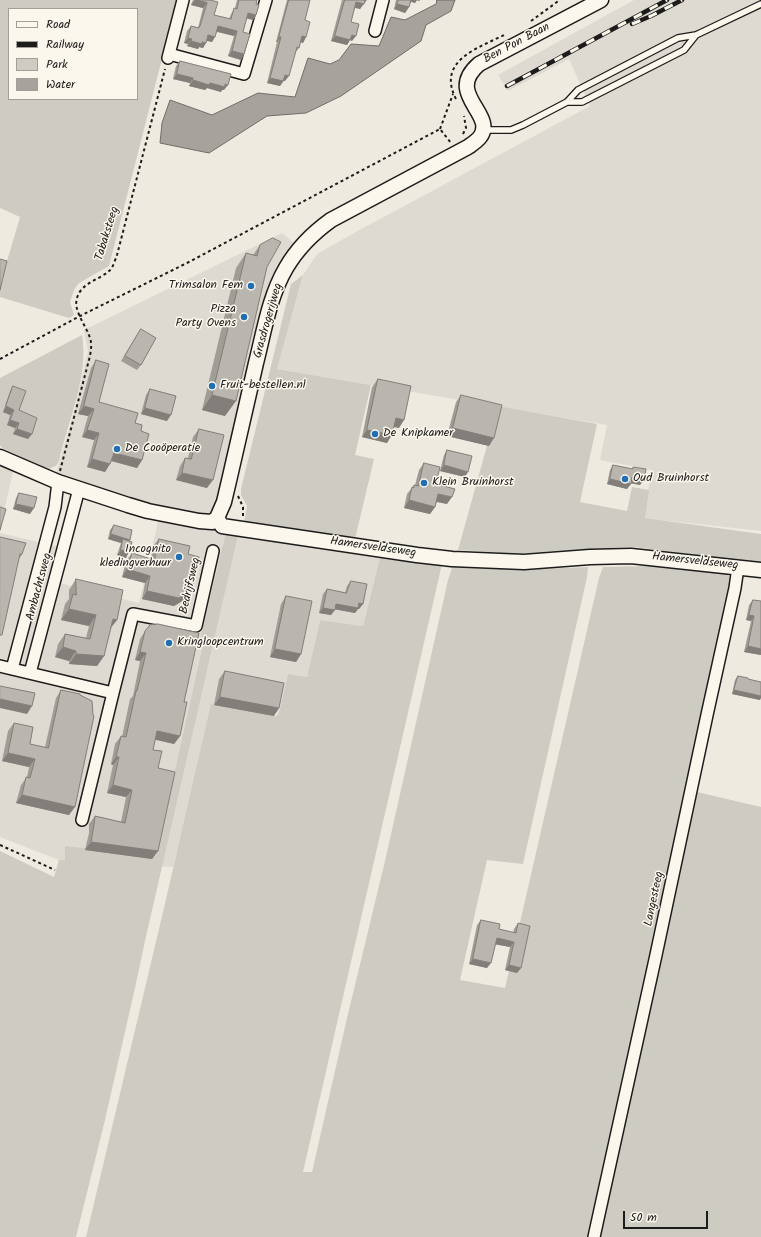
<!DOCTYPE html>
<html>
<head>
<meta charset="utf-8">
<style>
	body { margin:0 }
	#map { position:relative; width:761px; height:1237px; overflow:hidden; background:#eeeadf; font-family:Kalam,sans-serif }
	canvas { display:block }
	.legend { position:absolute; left:8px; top:8px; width:130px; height:92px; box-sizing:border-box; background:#fbf7ec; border:1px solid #a29f99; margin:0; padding:5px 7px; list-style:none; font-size:12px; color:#1c1c1c }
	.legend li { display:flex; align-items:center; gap:8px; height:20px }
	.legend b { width:20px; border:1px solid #a29f99 }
	.scale { position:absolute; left:623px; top:1211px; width:85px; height:18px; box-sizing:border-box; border:2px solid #1c1c1c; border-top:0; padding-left:5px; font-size:12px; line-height:14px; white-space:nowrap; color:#1c1c1c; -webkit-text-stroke:3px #fbf7ec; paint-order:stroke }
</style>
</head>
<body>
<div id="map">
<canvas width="761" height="1237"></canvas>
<ul class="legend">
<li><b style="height:5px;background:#fbf7ec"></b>Road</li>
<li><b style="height:5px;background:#1c1c1c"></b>Railway</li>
<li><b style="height:11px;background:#ceccc2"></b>Park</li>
<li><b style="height:11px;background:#a6a39d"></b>Water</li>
</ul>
<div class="scale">50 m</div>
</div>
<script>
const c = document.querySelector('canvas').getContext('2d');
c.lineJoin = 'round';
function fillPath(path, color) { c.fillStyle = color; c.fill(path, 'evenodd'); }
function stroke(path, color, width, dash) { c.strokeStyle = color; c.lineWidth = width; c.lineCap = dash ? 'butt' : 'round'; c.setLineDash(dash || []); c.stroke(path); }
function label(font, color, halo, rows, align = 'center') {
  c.font = font + ' Kalam,sans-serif'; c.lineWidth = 3; c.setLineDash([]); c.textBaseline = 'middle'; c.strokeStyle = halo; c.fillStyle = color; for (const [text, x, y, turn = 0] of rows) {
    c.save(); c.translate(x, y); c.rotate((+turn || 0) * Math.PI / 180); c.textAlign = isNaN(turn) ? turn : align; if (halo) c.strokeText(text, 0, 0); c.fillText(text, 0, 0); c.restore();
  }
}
fillPath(new Path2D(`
	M634 0H761V531L643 518 652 470 600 460 607 425 277 369 303 275 317 254 354 233 590 106 569 59 508 91 498 75Z
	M282 233 294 243 276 275 209 529 380 557 363 626 320 620 307 677 288 674 279 713 214 705 173 867 59 860 0 837V533L68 549 60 583 139 603 159 518 55 477 75 408 88 351 84 330Z
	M0 461 14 468 0 528Z`), '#dedad1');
fillPath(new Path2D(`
	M0 0H177L109 266 86 279 78 284 74 290 70 302 74 315 69 318 0 297V285L20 217 0 208ZM9 9H137V99H9Z
	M303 275 277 369 371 385 355 455 374 459 355 539 303 531 244 523 247 506 241 495V489L291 284Z
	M82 335C89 377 68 420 59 461L56 466 48 469 2 448 0 445V378Z
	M498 406 597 424 580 502 627 511 632 487 649 490 645 518 761 534V563L634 547 567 550 520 554 458 550Z
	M226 533 238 535 145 941 135 988 104 1124 76 1237H0V851L54 877 59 860H65V846L156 856 203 645 201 635Z
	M380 557 442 564 303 1172H312L347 1018 385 861 448 580 453 565C498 570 543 569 588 567L587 577 523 864 487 860 460 980 505 988 599 578 603 567 651 566 727 573 731 580 719 643 587 1237H86L163 912 211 704 276 716 279 713 288 674 307 677 320 620 363 626Z
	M697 792 761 807V1237H599Z`), '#ceccc2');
const water = new Path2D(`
	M437 0H455L451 11 426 25 421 41 341 96 306 113 267 116 209 153 160 143 162 123 170 100 212 115 258 93 295 97 308 58 330 64 339 60 351 44 379 46 391 17 405 20 436 4Z`);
fillPath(water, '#a6a39d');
stroke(water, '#6f6d69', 1);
const service = new Path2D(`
	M567 102H582L684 50 696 35
	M484 130H511L523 125 567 102 578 90 678 38 696 35 761 4`);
const minor = new Path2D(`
	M375 31 383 0
	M169 54 244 74 266 0
	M168 58 183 0
	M0 666 113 693 133 614 196 626 213 551
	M12 669 55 507 58 482
	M30 673 79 489
	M82 820 113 693
	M594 1237 656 955 707 715 735 588 738 567`);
const tertiary = new Path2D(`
	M0 457 58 482 128 505 148 511 199 521 212 522 217 518
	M217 518 224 502C235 456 245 410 256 363 264 332 269 297 286 268 297 249 313 233 331 220L468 147C472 144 477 141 480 137 497 114 444 94 479 64L601 0
	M217 518 222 526 417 555 452 559 524 562 590 557 631 556 761 570`);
stroke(service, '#1c1c1c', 8);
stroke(minor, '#1c1c1c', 14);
stroke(tertiary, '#1c1c1c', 17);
stroke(new Path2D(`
	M531 21 557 2 558 0
	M456 99C436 60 479 48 506 34
	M440 129 453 94
	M463 134 466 128 464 116
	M0 359 80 316 187 263 440 129 451 143
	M60 471 90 356C91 350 92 344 90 338 86 325 73 311 77 298 81 283 99 280 109 271 113 268 115 260 117 255L165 69
	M238 496 243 507V517
	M0 845 55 870`), '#1c1c1c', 2, [3, 3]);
stroke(service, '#fbf7ec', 5.5);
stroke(minor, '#fbf7ec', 11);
stroke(tertiary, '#fbf7ec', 14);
const rail = new Path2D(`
	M632 24 651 16 682 0
	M507 86 667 0`);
stroke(rail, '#1c1c1c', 4.5);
stroke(rail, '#fbf7ec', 3, [9]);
fillPath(new Path2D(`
	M193 0H210L214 15 229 19 231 14 235 8 237 0H257L256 4V15L253 20 247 18 243 32 244 54 241 60 228 56 234 36 217 32 212 42 207 41 203 48 199 47 198 49 187 46 188 44 184 43 187 31 191 26 198 28 203 8 191 5Z
	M287 0H310L305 20 306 37 303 43 300 42 299 48 295 53 285 81H284L280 86 267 83 277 42H276Z
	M342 0H366L360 9 355 8 351 22 352 41 350 40 347 45 331 41Z
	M396 0H420L419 1 417 0 415 3 411 1 409 7 405 13 394 9Z
	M180 61 224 90H222L221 92 207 88 205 90 189 86 190 83 173 79 176 66Z
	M260 245 267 267 225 416 202 410 236 268 246 253 253 255Z
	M141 329V365L137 370 121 361Z
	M96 360 99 402 135 423 141 431 142 460 137 468 111 461 105 472 87 467 94 440 82 437 88 416 78 414 91 368Z
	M378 379 399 428 394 427 387 443 362 437 372 387Z
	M13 386 19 410 28 439 13 434 15 428 7 425 10 415 3 412 10 391Z
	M150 389 167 421 141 414 146 395Z
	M461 395 489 446 447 436 456 402Z
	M199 429 207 488 176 480 180 466 185 458H188L193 437Z
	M447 450 465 477 440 471 444 455Z
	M424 463 447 504 437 502 435 507 430 514 404 508 407 494 414 485H415L419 470Z
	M613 465 632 469 633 467 640 485 631 483 627 489 607 484 610 470Z
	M19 493 30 514 13 509 16 498Z
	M114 525 130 540 129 541 126 558 117 555 121 543 108 539 110 530Z
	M159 539 188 554 192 590 187 598 174 606 142 599 145 583 122 577 126 561 132 553 151 559 153 546Z
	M76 579 117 620 110 629 104 656 97 666 69 664V661L55 657 58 644 65 634 86 638 89 626 61 620 65 604 69 599V590Z
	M351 581 363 604 359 609H358L355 613 335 609 331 615 319 613 323 594 327 589 345 593 347 586Z
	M286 596 301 654 296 662 270 657 281 604Z
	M753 600 761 655 744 652 751 621 746 620 749 605Z
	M145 631 184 702 180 736 174 744 155 739 153 750 158 768V851L152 859 85 850 89 833V824L95 816 121 822 126 797 107 793 113 765 111 764 115 744 121 736 122 737 130 699 133 696 140 661 135 660 140 639Z
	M225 671 274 716 214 705 219 679Z
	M738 676 748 679 760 700 732 694 735 680Z
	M61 690 69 815 16 803 21 785 27 777 29 767 2 761 8 731 14 723 30 744 45 747 56 698Z
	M481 920 499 929 513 933 514 929 518 923 521 968 517 973 505 970 510 947 495 944 487 968 469 964 477 925Z`), '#9f9d96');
fillPath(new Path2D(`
	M195 0H197L207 3 203 8 191 5Z
	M365 0 366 1 360 9 353 7 356 2Z
	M409 0H420L419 1 417 0 415 3 408 1Z
	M397 4 409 7 405 13 394 9Z
	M248 13 256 15 253 20 245 18Z
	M218 26 237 31 234 36 215 31Z
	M208 35 215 37 212 42 205 40Z
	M352 35 356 36 352 41 350 40 347 45 331 41 335 36Z
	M302 36 306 37 303 43 298 41Z
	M279 37H281L277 42H276Z
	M188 38 192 39 188 44 184 43Z
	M191 41 202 42 206 43 203 48 199 47 198 49 187 46Z
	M232 51 244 54 241 60 228 56Z
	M177 74 193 78 190 83 173 79Z
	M285 75 289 76 285 81 282 80Z
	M270 78 283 81 280 86 267 83Z
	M193 80 225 84 228 85 224 90H222L221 92 207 88 205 90 189 86Z
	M212 395 236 401 225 416 202 410Z
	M6 406 14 410 10 415 3 412Z
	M84 406 94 409 88 416 78 414Z
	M145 408 171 415 167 421 141 414Z
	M396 418 404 420 399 428 390 426Z
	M10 420 19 423 15 428 7 425Z
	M453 428 494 438 489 446 447 436Z
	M17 429 32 434 28 439 13 434Z
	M87 430 99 433 94 440 82 437Z
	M367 430 392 435 387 443 362 437Z
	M114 453 142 460 137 468 108 460Z
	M92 459 110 464 105 472 87 467Z
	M444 465 468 472 465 477 440 471Z
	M182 473 213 480 207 488 176 480Z
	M632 477 644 480 640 485 629 483Z
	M610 479 631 484 627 489 607 484Z
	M438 494 452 497 447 504 433 501Z
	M409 500 435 507 430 514 404 508Z
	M16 504 34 508 30 514 13 509Z
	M111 534 130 540 126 545 123 539 121 543 108 539Z
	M121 550 129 552 126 558 117 555Z
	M20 554H22L17 562Z
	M127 569 150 576 145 583 122 577Z
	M192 590 187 598 174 606 142 599 147 591Z
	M359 603 363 604 359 609H358L355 613 333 609 336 604Z
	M323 608 335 610 331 615 319 613Z
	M69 609 96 615 89 626 61 620Z
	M749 615 754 616 751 621 746 620Z
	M113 619 117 620 109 630Z
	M748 646 761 649V655L744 652Z
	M63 647 76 651 69 661 55 657Z
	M275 649 301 654 296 662 270 657Z
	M140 652 146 653 140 661 135 660Z
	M76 654 104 656 97 666 69 664Z
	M734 690 761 696V698L760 700 732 694Z
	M220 697 279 708 274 716 214 705Z
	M0 699 32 706 27 714 0 708Z
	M157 731 180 736 174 744 152 739Z
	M8 753 35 759 29 767 2 761Z
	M116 757H119L113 765 111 764Z
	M113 785 132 790 126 797 107 793Z
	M22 795 75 807 69 815 16 803Z
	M91 842 158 851 152 859 85 850Z
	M497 938 514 942 510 947 493 944Z
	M473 959 491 963 487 968 469 964Z
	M509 965 521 968 517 973 505 970Z`), '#827f7a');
const building = new Path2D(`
	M197 0H210L218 2 214 15 231 19 234 8 237 9 239 0H257L256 4 259 5 256 15 248 13 243 32 250 34 244 54 232 51 237 31 218 26 215 37 208 35 206 43 202 42V44L191 41 192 39 188 38 191 26 199 28V26H200L207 3Z
	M289 0H310L305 20 310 22 306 37 302 36 299 48 297 47 289 76 285 75 283 81 270 78 281 37H279Z
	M345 0H366V1L365 0 364 4 356 2 351 22 359 24 356 36 352 35 350 40 335 36Z
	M399 0H411L409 7 397 4Z
	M180 61 231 74 228 85 225 84V87L210 83 209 85 193 80V78L177 74Z
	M273 238 281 242 267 267 236 401 212 395 246 253 257 256 260 245Z
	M0 259 7 261 0 290Z
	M141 329 156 338 141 365 125 356Z
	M96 360 109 364 99 402 138 413 135 423 142 425 141 431 149 434 142 460 114 453 110 464 92 459 99 433 87 430 94 409 84 406Z
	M378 379 411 386 404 420 396 418 392 435 367 430Z
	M13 386 26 391 19 410 37 418 32 434 17 429 19 423 10 420 14 410 6 406Z
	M150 389 176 396 171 415 145 408Z
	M461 395 502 405 494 438 453 428Z
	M199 429 224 435 213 480 182 473 185 458 191 459Z
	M447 450 472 456 468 472 444 465Z
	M424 463 440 467 436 484 455 489 452 497 438 494 435 507 409 500 412 487 414 488V485L418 486Z
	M613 465 633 469V467L646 469 644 480 632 477 631 484 610 479Z
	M19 493 37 497 34 508 16 504Z
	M0 507 6 509 0 530Z
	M114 525 132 530 130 540 111 534Z
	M0 537 26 543 22 554H20L2 635H0Z
	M123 539 132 542 129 552 121 550Z
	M159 539 190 546 188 554 199 557 192 590 179 598 147 591 150 576 127 569 132 553 154 560Z
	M76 579 123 590 117 620 113 619 104 656 76 654V651L63 647 65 634 90 639 96 615 69 609 73 594 76 595Z
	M351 581 367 584 363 604 359 603 358 608 336 604 335 610 323 608 327 589 346 593Z
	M286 596 312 601 301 654 275 649Z
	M753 600 761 601V649L748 646 754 616 749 615Z
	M158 624 199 633 184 702H187L180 736 157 731 153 750 162 751 158 768 175 772 158 851 91 842 94 825 95 816 125 823 132 790 113 785 119 757H116L121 736 126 737 136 691H137L146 653 140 652 145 631 150 625Z
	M225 671 284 683 279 708 220 697Z
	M738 676 748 678V679L761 682V696L734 690Z
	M0 686 35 693 32 706 0 699Z
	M61 690 80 694V695L92 701 93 715 94 716 75 807 22 795 26 777 30 778 35 759 8 753 14 723 33 727 30 744 48 748Z
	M481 920 500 924 499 929 516 933 518 923 530 926 521 968 509 965 514 942 497 938 491 963 473 959Z`);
fillPath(building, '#b9b6af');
stroke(building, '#827f7a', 1);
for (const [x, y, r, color] of [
	[251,286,4,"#1f6fb2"],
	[244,317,4,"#1f6fb2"],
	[212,386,4,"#1f6fb2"],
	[375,434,4,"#1f6fb2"],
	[117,449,4,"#1f6fb2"],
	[625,479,4,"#1f6fb2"],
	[424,483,4,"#1f6fb2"],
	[179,557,4,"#1f6fb2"],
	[169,643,4,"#1f6fb2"]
]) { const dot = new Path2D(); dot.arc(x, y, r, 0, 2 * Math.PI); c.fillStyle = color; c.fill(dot); stroke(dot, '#fbf7ec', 1.5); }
label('12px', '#1c1c1c', '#fbf7ec', [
	["Ben Pon Baan",517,44,-28],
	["Tabaksteeg",108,234,-73],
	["Grasdrogerijweg",269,321,-74],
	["Hamersveldseweg",373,548,8],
	["Hamersveldseweg",695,562,6],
	["Bedrijfsweg",191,586,-77],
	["Ambachtsweg",40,587,-75],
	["Langesteeg",655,899,-78]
]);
label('12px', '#1c1c1c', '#fbf7ec', [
	["Trimsalon Fem",243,286,"right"],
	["Pizza",236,310,"right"],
	["Party Ovens",236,324,"right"],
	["Fruit-bestellen.nl",220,386],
	["De Knipkamer",383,434],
	["De Cooöperatie",125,449],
	["Oud Bruinhorst",633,479],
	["Klein Bruinhorst",432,483],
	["Incognito",171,550,"right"],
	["kledingverhuur",171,564,"right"],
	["Kringloopcentrum",177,643]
], 'left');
</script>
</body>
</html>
